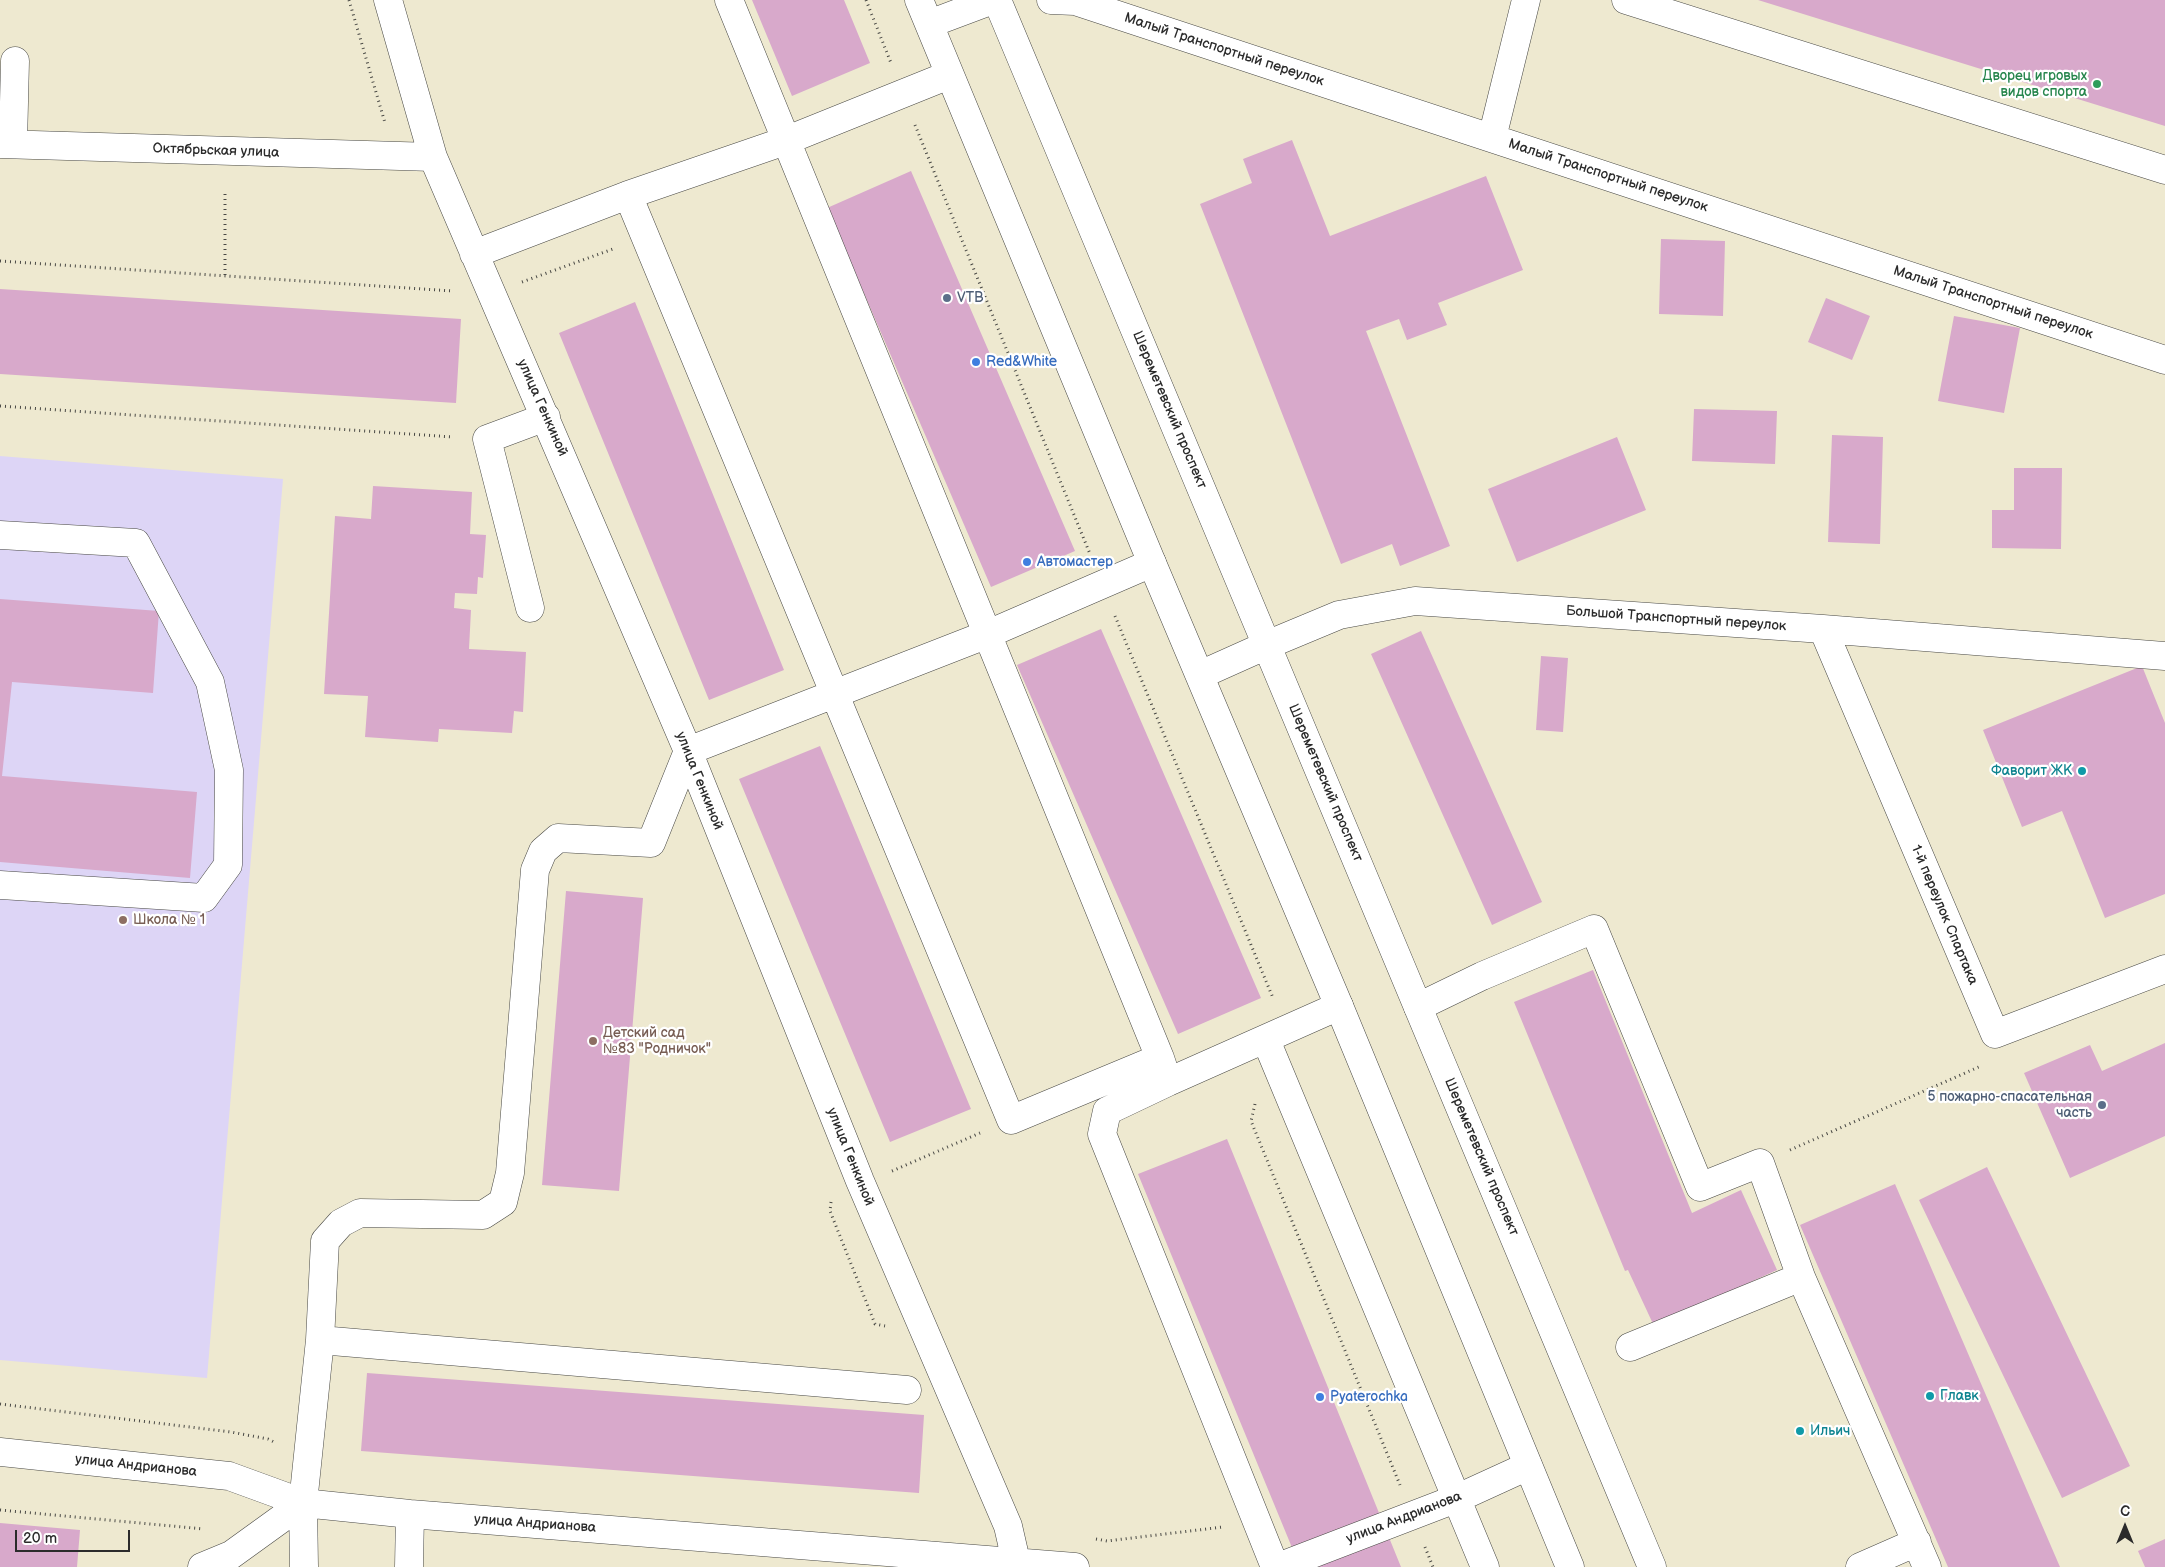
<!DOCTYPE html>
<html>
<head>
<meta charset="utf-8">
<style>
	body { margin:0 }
	#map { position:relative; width:2165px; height:1567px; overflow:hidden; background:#eee9d0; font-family:"Balsamiq Sans",sans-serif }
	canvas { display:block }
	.north { position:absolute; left:2100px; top:1502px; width:50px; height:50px; -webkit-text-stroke:4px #fff; paint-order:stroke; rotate:0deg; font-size:14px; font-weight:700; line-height:20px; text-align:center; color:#2b2b2b }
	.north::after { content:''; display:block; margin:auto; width:18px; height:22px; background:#2b2b2b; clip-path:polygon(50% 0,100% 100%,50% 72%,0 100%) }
	.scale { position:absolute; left:15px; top:1530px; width:115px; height:22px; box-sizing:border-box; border:2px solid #2b2b2b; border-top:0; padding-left:6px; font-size:15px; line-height:18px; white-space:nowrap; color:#2b2b2b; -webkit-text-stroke:4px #fff; paint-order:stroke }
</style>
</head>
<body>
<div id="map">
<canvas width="2165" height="1567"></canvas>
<div class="north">С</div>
<div class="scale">20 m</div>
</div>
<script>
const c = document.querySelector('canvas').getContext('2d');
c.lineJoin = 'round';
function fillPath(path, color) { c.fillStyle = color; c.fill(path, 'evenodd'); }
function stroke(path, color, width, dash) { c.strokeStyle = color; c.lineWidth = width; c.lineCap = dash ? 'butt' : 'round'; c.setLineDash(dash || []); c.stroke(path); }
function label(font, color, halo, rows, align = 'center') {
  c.font = font + ' "Balsamiq Sans",sans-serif'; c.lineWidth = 4.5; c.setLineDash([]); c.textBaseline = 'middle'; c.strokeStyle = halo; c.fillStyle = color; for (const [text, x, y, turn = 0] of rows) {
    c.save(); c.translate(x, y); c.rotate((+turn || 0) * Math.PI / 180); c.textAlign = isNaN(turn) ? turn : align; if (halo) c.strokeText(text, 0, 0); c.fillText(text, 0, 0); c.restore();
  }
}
fillPath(new Path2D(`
	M0 456 283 479 207 1378 0 1360Z`), '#ddd5f6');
fillPath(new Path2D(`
	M752 0H844L870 63 792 96Z
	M1758 0H2165V126Z
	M1292 140 1330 236 1486 176 1523 270 1438 303 1447 325 1407 340 1399 319 1366 331 1450 546 1400 566 1392 544 1341 564 1200 204 1252 183 1243 159Z
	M911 171 1075 551 991 587 827 208Z
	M1661 239 1725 241 1723 316 1659 314Z
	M0 289 461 319 456 403 0 374Z
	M1826 298 1870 316 1852 360 1808 342Z
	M635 302 784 670 709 700 559 333Z
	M1954 316 2020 328 2004 413 1938 401Z
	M1694 409 1777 411 1775 464 1692 461Z
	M1832 435 1883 437 1880 544 1828 542Z
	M1617 437 1646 510 1517 562 1488 489Z
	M2014 468H2062L2061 549 1992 548V510H2014Z
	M373 486 472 492 470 534 486 535 483 578 478 577 477 594 455 593 454 608 471 610 469 649 526 652 523 712 514 711 512 733 439 729 438 742 365 737 368 696 324 694 335 516 371 519Z
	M0 599 159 611 153 693 12 682 2 776 197 792 190 878 0 862Z
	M1101 629 1261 998 1178 1034 1017 665Z
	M1421 631 1542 902 1492 925 1371 654Z
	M1541 656 1568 658 1563 732 1536 730Z
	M2142 666 2165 723V894L2105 918 2062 811 2022 827 1983 730Z
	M820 746 971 1109 890 1142 739 779Z
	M566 891 643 898 619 1191 542 1185Z
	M1593 970 1692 1213 1741 1190 1777 1270 1654 1326 1628 1270 1625 1271 1514 1002Z
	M2165 1043V1136L2070 1178 2024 1073 2090 1045 2102 1071Z
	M1227 1139 1401 1567H1300L1138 1174Z
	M1987 1167 2130 1466 2062 1498 1919 1200Z
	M1895 1184 2060 1567H1948L1800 1225Z
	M367 1373 924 1415 919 1493 361 1451Z
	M0 1523 80 1530 77 1567H0Z
	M2165 1539V1567H2145L2138 1551Z`), '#d8a9cb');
const minor = new Path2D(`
	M388 0 433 157 688 751 860 1181 1008 1526 1016 1561 1014 1567
	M729 0 1160 1058
	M1051 0 1075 1 2165 360
	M1626 0 2165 170
	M1492 138 1526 0
	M0 144 433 157
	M13 144 15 61
	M628 195 1011 1120 1160 1058 1168 1082
	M474 254 628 195 785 141 949 75
	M0 535 136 543 210 682 229 770 228 865 204 898 0 885
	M530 608 487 439 546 417
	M1823 629 1995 1034 2165 969
	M1267 645 1339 615 1415 601 1823 629 2165 656
	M1418 1007 1482 976 1594 929 1700 1187 1760 1163 1801 1277 1630 1347
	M1266 1040 1485 1567
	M1801 1277 1927 1567
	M320 1340 325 1241 341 1223 360 1213 483 1215 503 1202 510 1173 535 870 543 851 558 838 651 843 688 751 988 634 1152 563
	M0 1452 229 1476 303 1503 410 1514 1075 1567
	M202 1567 231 1555 303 1503
	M304 1567 303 1503 320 1340 907 1390
	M409 1567 410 1514
	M1275 1567 1102 1134 1107 1111 1168 1082 1339 1006
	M1278 1567 1458 1498 1528 1466
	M1860 1567 1917 1542`);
const major = new Path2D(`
	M919 0 1152 563 1339 1006 1570 1567
	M997 0 1652 1567
	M929 24 993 0
	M1200 675 1267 645`);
stroke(minor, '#484844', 29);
stroke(major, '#484844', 29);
stroke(new Path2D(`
	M349 0 385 123
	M866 0 891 63
	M915 125 1090 554
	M0 261 453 291
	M225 275V193
	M522 282 613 249
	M0 406 453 437
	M1115 616 1273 998
	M1255 1104 1251 1121 1400 1485
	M1790 1150 1981 1066
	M892 1171 980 1133
	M831 1202 830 1211 875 1324 885 1326
	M0 1404 231 1432 268 1439 276 1443
	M0 1510 204 1529
	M1096 1539 1107 1541 1223 1527
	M1425 1547 1433 1567`), '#484844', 3, [1, 4]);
stroke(minor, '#fff', 28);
stroke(major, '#fff', 28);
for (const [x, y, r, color] of [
	[2097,84,5,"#2e9e5b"],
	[947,298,5,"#5c6f8a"],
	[976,362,5,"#3f7fe0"],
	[1027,562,5,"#3f7fe0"],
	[2082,771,5,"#0f9aa8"],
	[123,920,5,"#8d6e63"],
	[593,1041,5,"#8d6e63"],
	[2102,1105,5,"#5c6f8a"],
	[1930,1396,5,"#0f9aa8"],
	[1320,1397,5,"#3f7fe0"],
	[1800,1431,5,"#0f9aa8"]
]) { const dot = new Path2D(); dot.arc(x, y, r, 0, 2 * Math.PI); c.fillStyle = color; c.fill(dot); stroke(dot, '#fff', 2); }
label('14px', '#2b2b2b', '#fff', [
	["Малый Транспортный переулок",1224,50,18],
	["Октябрьская улица",216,151,2],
	["Малый Транспортный переулок",1608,176,18],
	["Малый Транспортный переулок",1993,303,18],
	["улица Генкиной",542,408,66],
	["Шереметевский проспект",1169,410,67],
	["Большой Транспортный переулок",1676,619,4],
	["улица Генкиной",699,781,68],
	["Шереметевский проспект",1325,783,67],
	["1-й переулок Спартака",1944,915,67],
	["улица Генкиной",850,1157,68],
	["Шереметевский проспект",1481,1157,67],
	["улица Андрианова",136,1466,6],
	["улица Андрианова",1404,1518,-21],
	["улица Андрианова",535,1524,4]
]);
label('14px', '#27864d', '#fff', [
	["Дворец игровых",2087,76],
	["видов спорта",2087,92]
], 'right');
label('14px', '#4e5e75', '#fff', [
	["VTB",957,298],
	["5 пожарно-спасательная",2092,1097,"right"],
	["часть",2092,1113,"right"]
], 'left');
label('14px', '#366cbe', '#fff', [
	["Red&White",986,362],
	["Автомастер",1037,562],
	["Pyaterochka",1330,1397]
], 'left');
label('14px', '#0d838f', '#fff', [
	["Фаворит ЖК",2072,771,"right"],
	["Главк",1940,1396],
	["Ильич",1810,1431]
], 'left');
label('14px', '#785e54', '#fff', [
	["Школа № 1",133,920],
	["Детский сад",603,1033],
	["№83 \"Родничок\"",603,1049]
], 'left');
</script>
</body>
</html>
